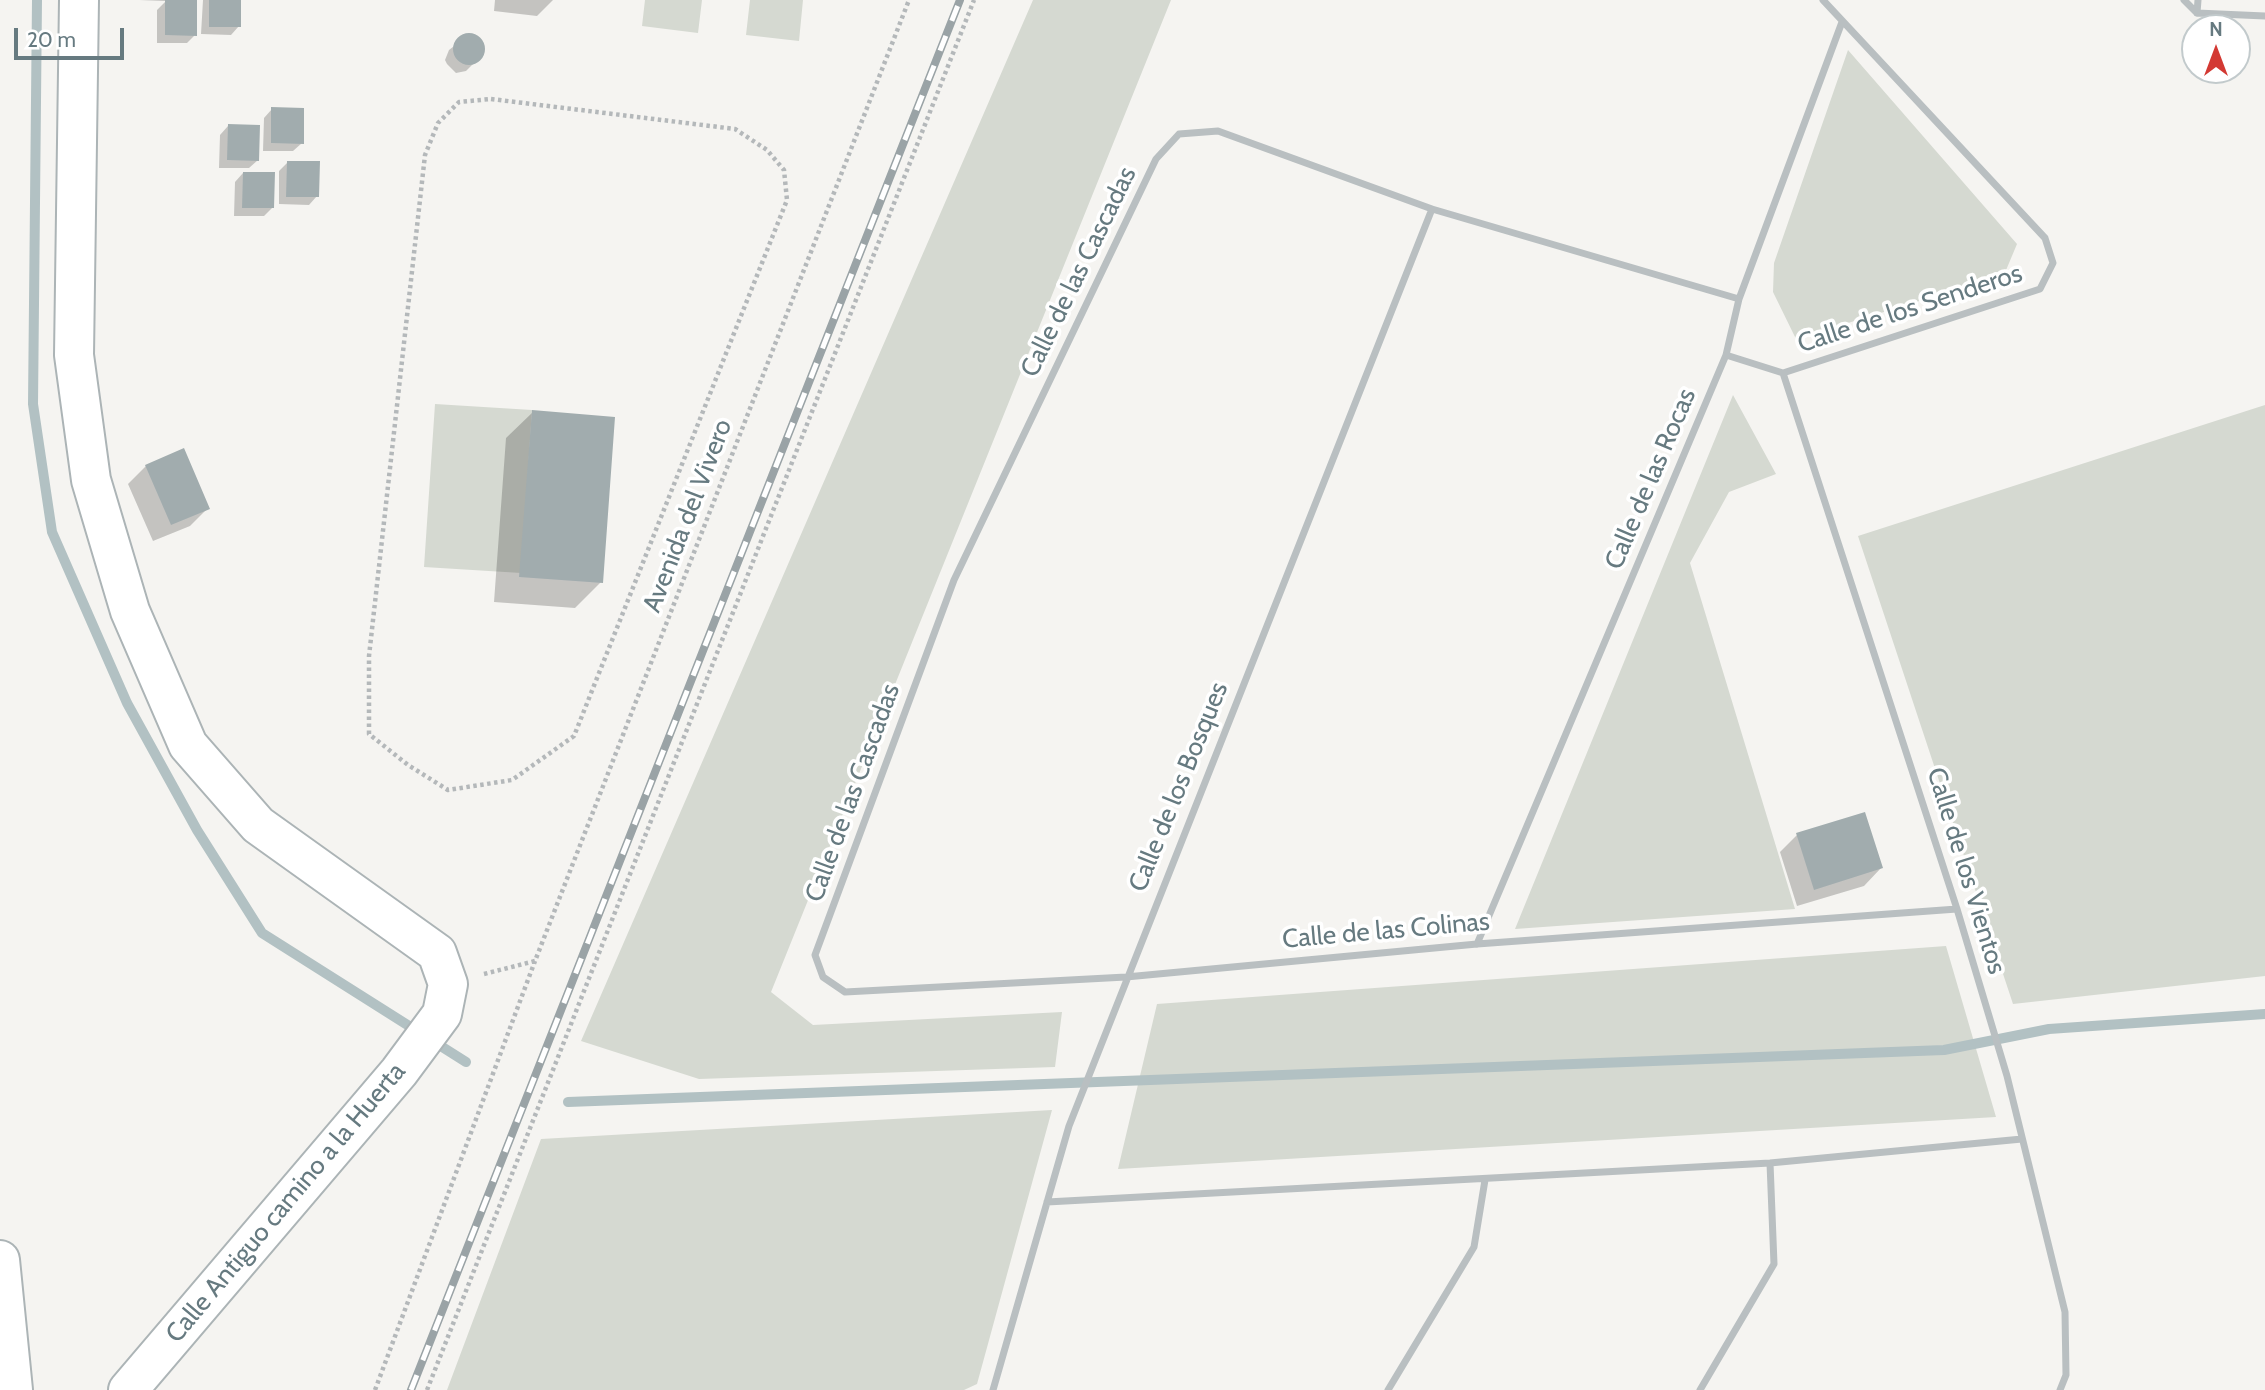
<!DOCTYPE html>
<html>
<head>
<meta charset="utf-8">
<style>
	body { margin:0 }
	#map { position:relative; width:2265px; height:1390px; overflow:hidden; background:#f5f4f1; font-family:Cabin,sans-serif }
	canvas { display:block }
	.north { position:absolute; left:2181px; top:14px; width:70px; height:70px; box-sizing:border-box; background:#fff; border:2px solid #c2cacc; border-radius:50%; rotate:0deg; font-size:19px; font-weight:700; line-height:28px; text-align:center; color:#667a80 }
	.north::after { content:''; display:block; margin:auto; width:24px; height:32px; background:#d33933; clip-path:polygon(50% 0,100% 100%,50% 72%,0 100%) }
	.scale { position:absolute; left:14px; top:28px; width:110px; height:32px; box-sizing:border-box; border:4px solid #667a80; border-top:0; padding-left:9px; font-size:21px; line-height:24px; white-space:nowrap; color:#667a80; -webkit-text-stroke:5px #fff; paint-order:stroke }
</style>
</head>
<body>
<div id="map">
<canvas width="2265" height="1390"></canvas>
<div class="north">N</div>
<div class="scale">20 m</div>
</div>
<script>
const c = document.querySelector('canvas').getContext('2d');
c.lineJoin = 'round';
function fillPath(path, color) { c.fillStyle = color; c.fill(path, 'evenodd'); }
function stroke(path, color, width, dash) { c.strokeStyle = color; c.lineWidth = width; c.lineCap = dash ? 'butt' : 'round'; c.setLineDash(dash || []); c.stroke(path); }
function label(font, color, halo, rows, align = 'center') {
  c.font = font + ' Cabin,sans-serif'; c.lineWidth = 7; c.setLineDash([]); c.textBaseline = 'middle'; c.strokeStyle = halo; c.fillStyle = color; for (const [text, x, y, turn = 0] of rows) {
    c.save(); c.translate(x, y); c.rotate((+turn || 0) * Math.PI / 180); c.textAlign = isNaN(turn) ? turn : align; if (halo) c.strokeText(text, 0, 0); c.fillText(text, 0, 0); c.restore();
  }
}
fillPath(new Path2D(`
	M645 0H702L698 33 642 26Z
	M750 0H803L799 41 746 35Z
	M1033 0H1171L771 992 813 1025 1062 1012 1055 1067 699 1079 581 1041Z
	M1848 50 2017 244 2004 275 1796 339 1773 292 1774 263Z
	M1733 395 1776 474 1729 492 1690 563 1795 909 1515 929Z
	M435 404 532 410 521 573 424 567Z
	M2265 405V976L2013 1004 1858 536Z
	M1946 946 1996 1117 1118 1169 1157 1004Z
	M1052 1110 977 1384 964 1390H447L541 1139Z`), '#d5d9d1');
fillPath(new Path2D(`
	M139 0H170L195 35 187 43H157V10L166 1Z
	M203 0H240L239 26 231 35 201 34Z
	M495 0H553L537 16 494 11Z
	M467 36 476 37 482 44V55L466 71 456 73 447 64 445 60 449 50Z
	M272 109 302 143 293 151H263L264 118Z
	M228 126 258 160 249 168H219L220 135Z
	M288 162 317 196 309 205 279 204V171Z
	M243 173 273 207 264 216H234L235 182Z
	M533 412 601 582 575 608 494 602 506 438Z
	M146 466 208 508 190 526 153 541 128 484Z
	M1797 835 1881 868 1864 886 1797 906 1780 852Z`), '#0003');
stroke(new Path2D(`
	M37 0 33 404 52 532 127 703 197 830 262 933 466 1062
	M568 1102 1944 1050 2049 1029 2265 1014`), '#b2c1c3', 10);
fillPath(new Path2D(`
	M165 0H197V36L165 35Z
	M209 0H241V27H209Z
	M453 49a16 16 0 1 1 32 0a16 16 0 1 1-32 0Z
	M271 107 304 108V144L271 143Z
	M228 124 260 125 259 161 227 160Z
	M287 161H320L319 197H286Z
	M243 172H275L274 208H242Z
	M532 410 615 417 603 583 519 577Z
	M184 448 210 509 171 525 145 465Z
	M1865 812 1883 868 1814 890 1796 833Z`), '#a1acae');
const secondary = new Path2D(`
	M79 0 74 355 91 480 130 611 188 745 258 825 437 953 448 984 442 1014 399 1072 128 1390
	M0 1260 13 1390`);
stroke(secondary, '#acb4b6', 42);
stroke(new Path2D(`
	M491 99 735 129 767 150 784 170 787 200 574 736 512 780 448 790 408 765 369 734V656L425 155 438 123 459 102Z
	M484 974 535 961 909 0
	M375 1390 535 961
	M427 1390 974 0`), '#b4b8ba', 4.5, [3.5, 3.5]);
stroke(new Path2D(`
	M2184 0 2197 13
	M2197 13 2265 16
	M2197 13 2198 0
	M1739 299 1432 209 1218 131 1179 134 1156 159 954 580 815 955 823 977 845 992 1126 977 1477 944 1957 909
	M1726 355 1783 373 2040 289 2053 263 2045 238 1823 0
	M1783 373 1957 909 2007 1076 2065 1312 2066 1375 2060 1390
	M1477 944 1726 355 1739 299 1842 22
	M1047 1202 1770 1163 2022 1139
	M993 1390 1069 1126 1432 209
	M1388 1390 1474 1247 1485 1180
	M1700 1390 1774 1264 1770 1163`), '#b9bfc1', 7);
stroke(secondary, '#fff', 38);
const rail = new Path2D(`
	M411 1390 960 0`);
stroke(rail, '#9aa3a6', 8);
stroke(rail, '#fff', 5, [16]);
label('26px', '#667a80', '#fff', [
	["Calle de las Cascadas",1079,272,-64],
	["Calle de los Senderos",1910,309,-18],
	["Calle de las Rocas",1651,479,-67],
	["Avenida del Vivero",688,516,-69],
	["Calle de los Bosques",1179,787,-68],
	["Calle de las Cascadas",853,793,-70],
	["Calle de los Vientos",1966,871,73],
	["Calle de las Colinas",1386,931,-5],
	["Calle Antiguo camino a la Huerta",286,1203,-50]
]);
</script>
</body>
</html>
